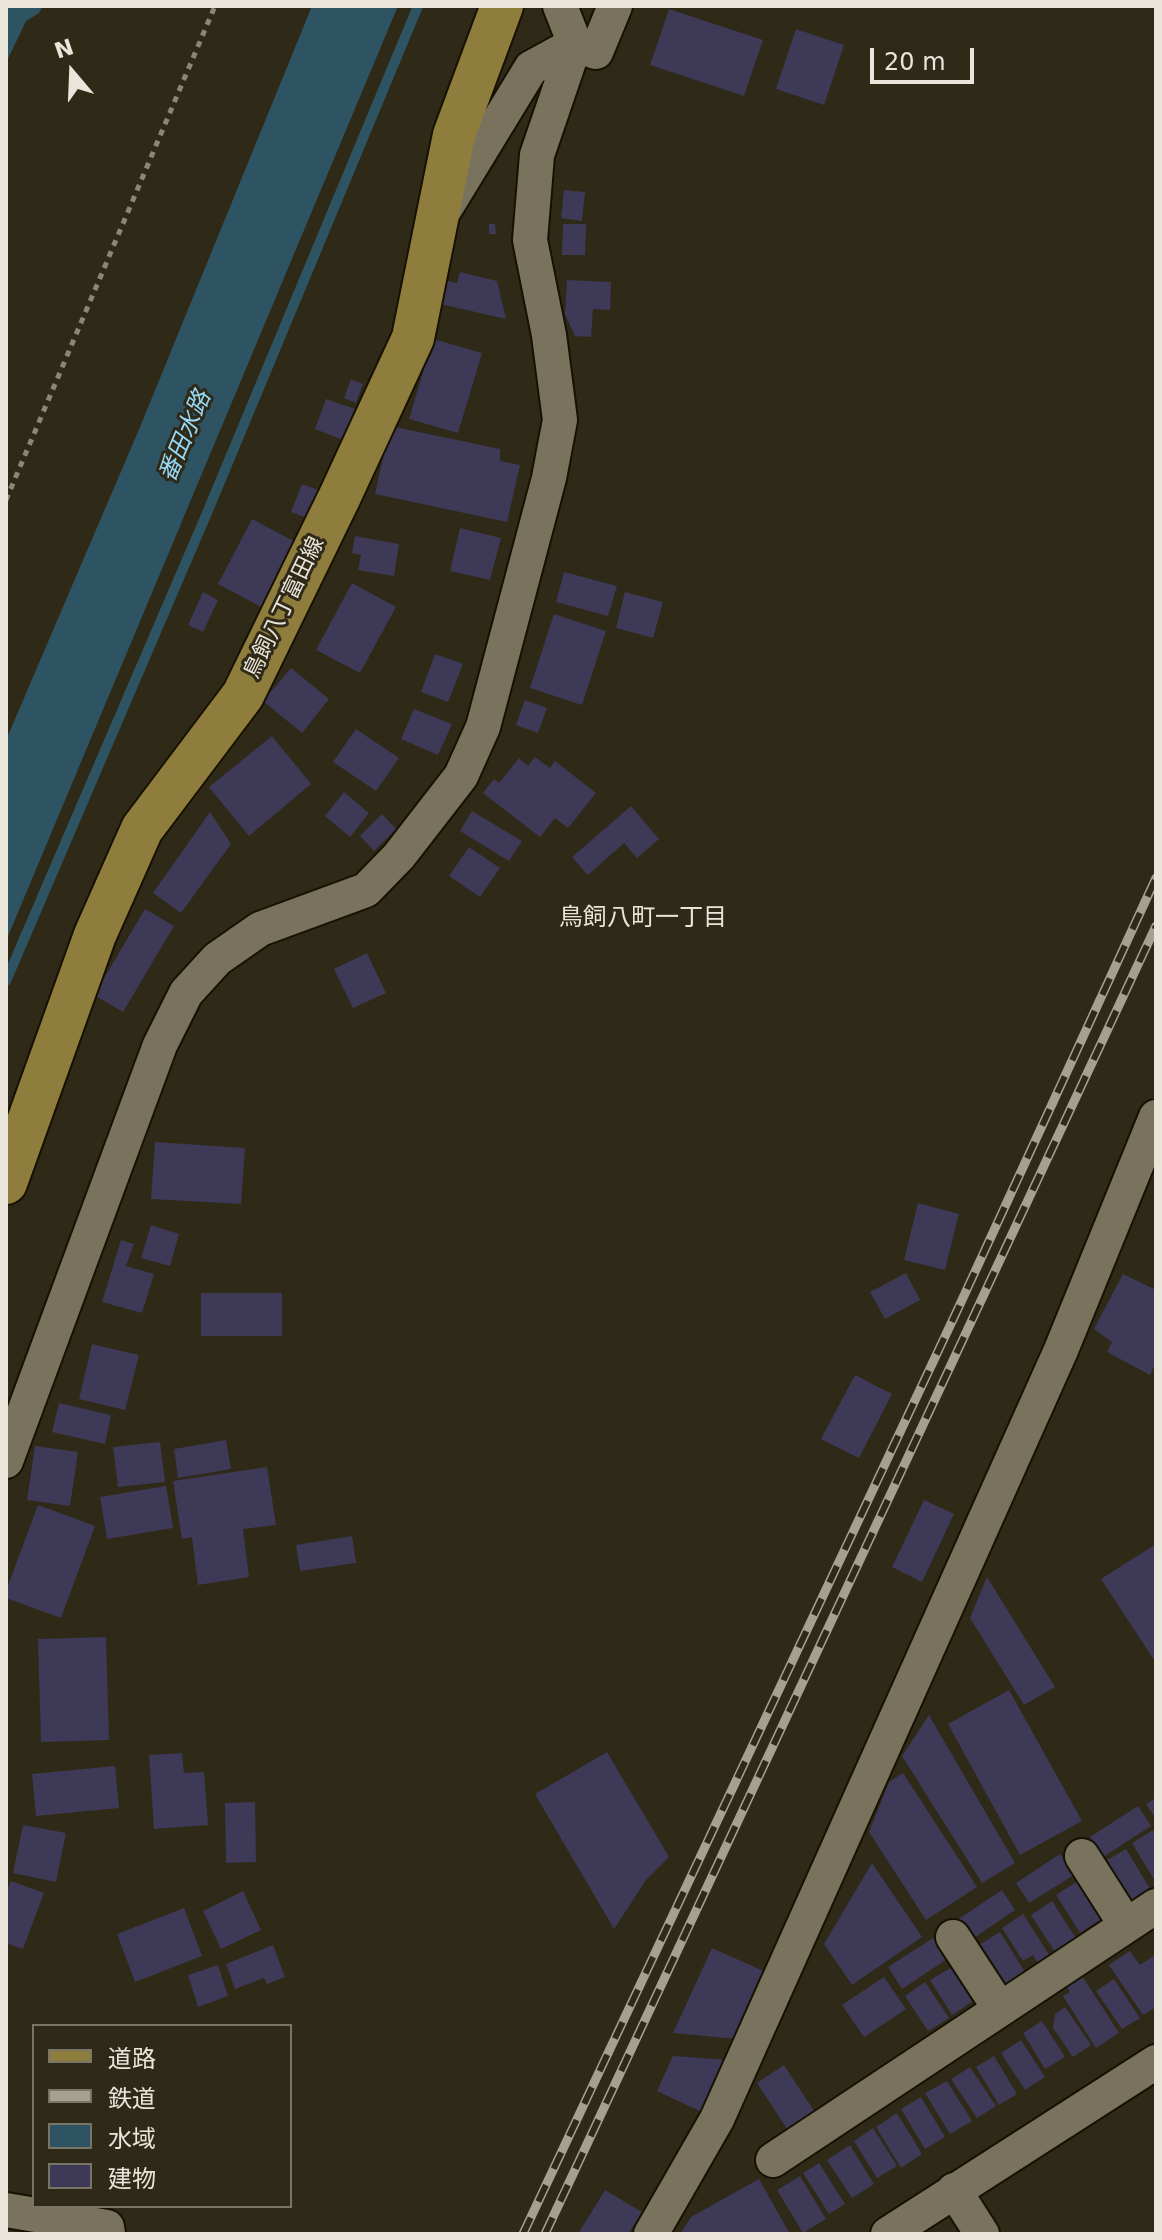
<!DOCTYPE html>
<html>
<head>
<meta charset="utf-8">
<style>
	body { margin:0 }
	#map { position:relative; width:1162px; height:2240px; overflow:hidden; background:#2f2917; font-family:"DejaVu Sans","Noto Sans JP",sans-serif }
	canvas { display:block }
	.frame { position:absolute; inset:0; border:8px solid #eae5da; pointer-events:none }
	.legend { position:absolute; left:32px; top:2024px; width:260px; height:184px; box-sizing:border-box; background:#2f2917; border:2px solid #7a7465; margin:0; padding:10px 14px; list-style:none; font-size:24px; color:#eae5da }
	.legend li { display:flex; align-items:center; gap:16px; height:40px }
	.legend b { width:40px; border:2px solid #7a7465 }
	.north { position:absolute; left:32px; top:32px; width:80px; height:80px; -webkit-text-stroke:6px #2f2917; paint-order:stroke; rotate:341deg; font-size:22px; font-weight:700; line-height:32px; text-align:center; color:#eae5da }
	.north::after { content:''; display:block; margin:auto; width:28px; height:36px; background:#eae5da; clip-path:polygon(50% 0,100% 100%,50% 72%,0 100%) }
	.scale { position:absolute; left:870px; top:48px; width:104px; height:36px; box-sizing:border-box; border:4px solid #eae5da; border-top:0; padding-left:10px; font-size:24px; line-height:28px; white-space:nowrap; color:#eae5da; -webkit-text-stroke:6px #2f2917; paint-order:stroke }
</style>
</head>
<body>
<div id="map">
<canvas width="1162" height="2240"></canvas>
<div class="frame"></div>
<ul class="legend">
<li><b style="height:10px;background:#8f7d3d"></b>道路</li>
<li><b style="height:10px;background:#a5a092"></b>鉄道</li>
<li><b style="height:22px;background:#2e5362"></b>水域</li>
<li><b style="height:22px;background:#3e3956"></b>建物</li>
</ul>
<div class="north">N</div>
<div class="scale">20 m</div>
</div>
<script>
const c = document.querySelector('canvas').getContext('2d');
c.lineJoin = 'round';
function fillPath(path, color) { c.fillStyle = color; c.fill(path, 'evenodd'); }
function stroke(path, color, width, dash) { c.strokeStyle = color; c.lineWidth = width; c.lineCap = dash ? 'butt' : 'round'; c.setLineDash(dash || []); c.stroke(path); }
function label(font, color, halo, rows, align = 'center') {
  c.font = font + ' "DejaVu Sans","Noto Sans JP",sans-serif'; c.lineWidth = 6; c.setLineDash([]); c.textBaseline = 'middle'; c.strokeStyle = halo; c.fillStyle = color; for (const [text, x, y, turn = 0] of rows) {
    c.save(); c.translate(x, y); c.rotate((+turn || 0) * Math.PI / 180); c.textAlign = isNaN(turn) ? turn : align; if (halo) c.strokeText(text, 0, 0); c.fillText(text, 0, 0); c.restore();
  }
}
fillPath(new Path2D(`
	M6 6H43L39 13 26 21 6 63Z
	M312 6H398L6 941V740L140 427Z`), '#2e5362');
stroke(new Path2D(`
	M6 981 207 513 418 6`), '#2e5362', 10);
fillPath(new Path2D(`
	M669 9 763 40 744 96 650 65Z
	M796 29 844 45 824 105 776 89Z
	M564 190 585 192 582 221 561 218Z
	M489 224H495L496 234H489Z
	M563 224H586L585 255H562Z
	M460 272 497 281 506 319 436 303 442 280 457 283Z
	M567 280 611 282 610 310 593 309 591 337 575 336 565 314Z
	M433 339 482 353 458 433 409 419Z
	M351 379 363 384 356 403 344 398Z
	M326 399 355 409 343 440 315 429Z
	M390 426 500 449V461L520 465 507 522 375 494Z
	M302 484 318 490 307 518 291 512Z
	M252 519 303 546 269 611 218 584Z
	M460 528 501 538 490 580 450 571Z
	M355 536 399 544 394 576 358 570 361 555 352 553Z
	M564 572 617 586 608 616 556 602Z
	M352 583 396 607 360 673 316 650Z
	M203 592 218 600 203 632 188 625Z
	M625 592 663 602 653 638 616 628Z
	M554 614 606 631 582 705 530 688Z
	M435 654 463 664 448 702 421 692Z
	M291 668 329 699 302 733 263 701Z
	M525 700 547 708 538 733 516 725Z
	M414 709 452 724 438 755 401 739Z
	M356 729 399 758 376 791 333 762Z
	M272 736 311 784 249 836 209 787Z
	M535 757 550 768 555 761 596 793 568 828 555 818 540 837 483 793 494 779 499 783 519 758 528 766Z
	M344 792 369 813 350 837 325 816Z
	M631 806 659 839 637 858 624 843 588 875 572 857Z
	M472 811 522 841 509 861 460 831Z
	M210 812 231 844 181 913 153 893Z
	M382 814 396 829 374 851 360 836Z
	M469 847 500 868 480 897 449 876Z
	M145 909 174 926 123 1012 94 995Z
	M367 953 386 993 353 1008 334 969Z
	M155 1142 245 1148 241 1204 151 1199Z
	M918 1203 959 1214 945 1270 904 1260Z
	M151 1225 179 1234 170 1266 141 1258Z
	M121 1240 134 1244 126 1266 154 1274 142 1313 102 1302Z
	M906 1273 920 1300 885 1319 870 1292Z
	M1123 1274 1156 1290V1362L1150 1375 1107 1352 1112 1342 1094 1329Z
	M201 1293H282V1336H201Z
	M92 1344 139 1355 125 1410 79 1399Z
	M855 1375 892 1394 859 1458 821 1439Z
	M59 1403 111 1415 105 1444 52 1432Z
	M226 1440 231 1469 178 1478 174 1449Z
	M160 1442 165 1482 118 1487 113 1447Z
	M35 1446 78 1452 70 1506 27 1500Z
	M267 1467 276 1525 243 1529 249 1577 198 1585 192 1537 182 1539 173 1481Z
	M166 1486 173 1528 107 1539 100 1497Z
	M924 1500 954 1514 922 1582 892 1567Z
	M38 1505 95 1526 61 1618 6 1598V1591Z
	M352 1536 356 1563 300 1571 296 1545Z
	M1156 1544V1663L1101 1579Z
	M987 1577 1055 1687 1024 1705 970 1618Z
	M106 1637 109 1740 41 1742 38 1639Z
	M1009 1690 1082 1821 1020 1855 948 1724Z
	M929 1715 1015 1863 982 1883 902 1756Z
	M607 1752 669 1857 646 1880 614 1929 535 1794Z
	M182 1753 184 1773 204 1772 208 1825 154 1829 149 1755Z
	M115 1766 119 1808 36 1816 32 1774Z
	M903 1773 977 1887 926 1920 869 1832 889 1782Z
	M1156 1798V1819L1146 1804Z
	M255 1802 256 1862 226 1863 225 1803Z
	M1138 1806 1151 1826 1103 1857 1090 1837Z
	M23 1825 66 1833 56 1882 13 1873Z
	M1153 1830 1156 1835V1883L1132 1843Z
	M1126 1849 1152 1892 1129 1907 1102 1863Z
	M1060 1854 1074 1875 1029 1903 1016 1883Z
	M872 1863 922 1937 852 1985 824 1944Z
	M11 1881 44 1893 23 1949 6 1943V1892Z
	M1078 1881 1101 1919 1080 1933 1056 1895Z
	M1002 1890 1015 1910 971 1940 957 1920Z
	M243 1891 261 1930 221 1949 203 1911Z
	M1052 1901 1076 1938 1055 1952 1031 1915Z
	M184 1908 202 1956 135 1982 117 1934Z
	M1023 1914 1052 1959 1040 1967 1033 1955 1023 1961 1002 1928Z
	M1000 1932 1025 1972 1002 1987 976 1947Z
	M933 1938 947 1959 902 1989 888 1967Z
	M273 1945 285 1977 267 1984 264 1978 235 1989 226 1964Z
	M712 1948 768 1973 737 2039 673 2033Z
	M1130 1951 1140 1965 1156 1954V2007L1143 2015 1109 1965Z
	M218 1965 228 1996 198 2007 188 1975Z
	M952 1967 973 2001 952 2015 930 1980Z
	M1082 1976 1119 2033 1096 2048 1063 1996 1070 1992 1066 1986Z
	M884 1977 906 2009 864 2037 842 2005Z
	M1114 1979 1140 2018 1122 2029 1096 1991Z
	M925 1982 949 2018 928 2031 905 1996Z
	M1065 2007 1091 2045 1073 2057 1053 2028 1055 2014Z
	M1042 2021 1065 2057 1045 2069 1023 2033Z
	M1021 2040 1045 2077 1025 2090 1001 2053Z
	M673 2056 729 2060 704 2113 657 2091Z
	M994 2056 1017 2094 999 2105 976 2067Z
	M784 2065 816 2114 789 2132 757 2083Z
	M970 2067 996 2106 977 2118 951 2079Z
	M947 2081 972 2121 950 2134 925 2093Z
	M921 2097 945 2137 925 2149 901 2109Z
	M897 2113 922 2154 901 2168 876 2127Z
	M873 2128 897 2166 877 2178 854 2141Z
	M850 2145 874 2184 852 2198 827 2160Z
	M819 2163 845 2204 829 2214 803 2173Z
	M800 2176 826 2219 803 2233 777 2190Z
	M759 2179 790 2234H680L691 2217Z
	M605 2190 642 2212 628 2234H578Z`), '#3e3956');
const minor = new Path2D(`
	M445 209 531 68 575 44 596 52 615 6
	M6 1461 160 1045 186 993 217 959 260 929 366 890 399 856 461 776 483 727 549 478 560 420 549 335 530 240 537 155 575 44 560 6
	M1082 1856 1126 1925
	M953 1937 1000 2009
	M773 2160 1156 1906
	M954 2190 982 2234
	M6 2210 107 2227 108 2234
	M651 2234 717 2119 1061 1350 1156 1117
	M888 2234 1156 2062`);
const major = new Path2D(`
	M6 1183 95 935 142 829 243 695 340 496 413 338 454 135 502 6`);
stroke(minor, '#171102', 38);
stroke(major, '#171102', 46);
stroke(new Path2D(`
	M6 500 215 6`), '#8c8678', 5, [6, 6]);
stroke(minor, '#79725d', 34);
stroke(major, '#8f7d3d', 42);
const rail = new Path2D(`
	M523 2234 956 1313 1156 878
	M545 2234 1156 926`);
stroke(rail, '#a5a092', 9);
stroke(rail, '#2f2917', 6, [18]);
label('22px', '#eae5da', '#2f2917', [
	["鳥飼八丁富田線",285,608,-64]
]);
label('italic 24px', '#95d9f7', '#2f2917', [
	["番田水路",186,437,-67]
]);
label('24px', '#eae5da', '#2f2917', [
	["鳥飼八町一丁目",643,919]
]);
</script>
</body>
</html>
